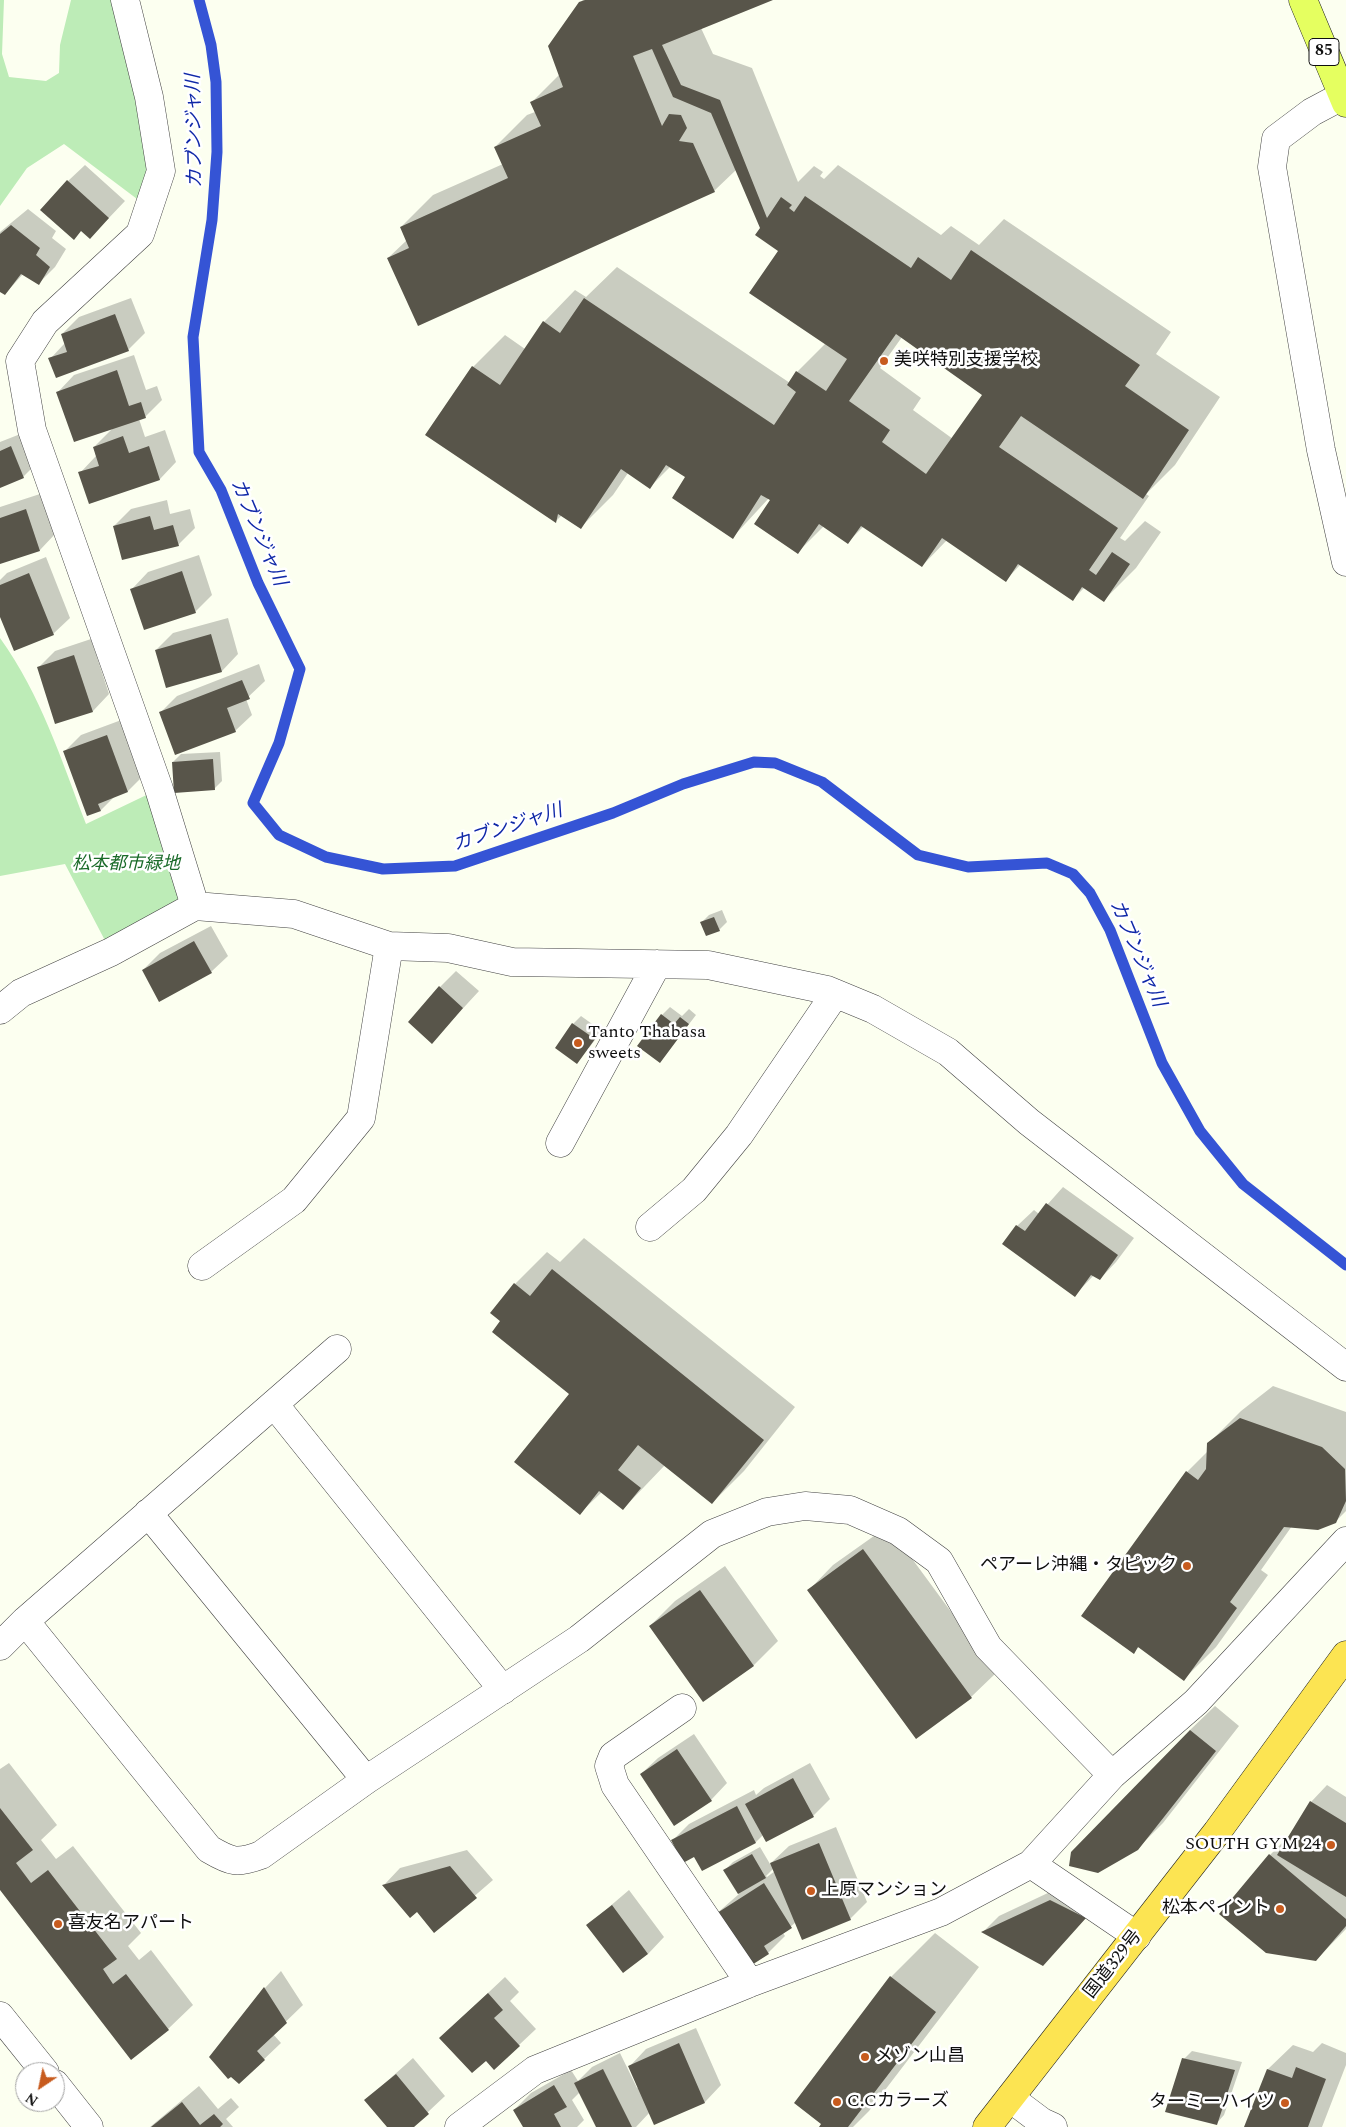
<!DOCTYPE html>
<html>
<head>
<meta charset="utf-8">
<style>
	body { margin:0 }
	#map { position:relative; width:1346px; height:2127px; overflow:hidden; background:#fcfff0; font-family:Spectral,serif }
	canvas { display:block }
	.north { position:absolute; left:15px; top:2062px; width:50px; height:50px; box-sizing:border-box; background:#fff; border:1px solid #9f9f9f; border-radius:50%; rotate:214deg; font-size:14px; font-weight:700; line-height:20px; text-align:center; color:#0f0f0f }
	.north::after { content:''; display:block; margin:auto; width:18px; height:22px; background:#c75b1e; clip-path:polygon(50% 0,100% 100%,50% 72%,0 100%) }
</style>
</head>
<body>
<div id="map">
<canvas width="1346" height="2127"></canvas>
<div class="north">N</div>
</div>
<script>
const c = document.querySelector('canvas').getContext('2d');
c.lineJoin = 'round';
function fillPath(path, color) { c.fillStyle = color; c.fill(path, 'evenodd'); }
function stroke(path, color, width, dash) { c.strokeStyle = color; c.lineWidth = width; c.lineCap = dash ? 'butt' : 'round'; c.setLineDash(dash || []); c.stroke(path); }
function label(font, color, halo, rows, align = 'center') {
  c.font = font + ' Spectral,"Noto Sans JP",serif'; c.lineWidth = 5; c.setLineDash([]); c.textBaseline = 'middle'; c.strokeStyle = halo; c.fillStyle = color; for (const [text, x, y, turn = 0] of rows) {
    c.save(); c.translate(x, y); c.rotate((+turn || 0) * Math.PI / 180); c.textAlign = isNaN(turn) ? turn : align; if (halo) c.strokeText(text, 0, 0); c.fillText(text, 0, 0); c.restore();
  }
}
fillPath(new Path2D(`
	M0 0H4L2 54 9 77 46 81 59 73 60 45 71 0H125L149 97V208L64 144 27 168 0 206Z
	M0 638C41 695 61 759 86 824L159 789 195 906 111 952 65 864 0 876Z`), '#bdecb7');
fillPath(new Path2D(`
	M583 0H770L701 28 713 54 752 68 798 182 814 166 823 172 820 176 824 179 838 165 941 235 951 226 979 245 1004 219 1171 332 1156 354 1220 397 1175 465 1146 494 1149 496 1120 538 1125 541 1145 521 1161 532 1136 568 1104 600 1085 587 1073 599 1021 564 1006 580 947 540 922 566 864 526 848 542 824 526 798 552 769 498 733 537 687 477 671 466 650 487 628 473 613 495 581 527 562 515 556 521 473 367 505 335 525 349 544 322 575 290 586 297 617 267 790 383 797 372 826 343 780 250 762 228 736 170 714 191 388 258 407 240 401 227 433 195 503 164 495 147 527 115 535 112 531 103 560 74 580 3ZM902 337 984 394 953 439 913 410 921 398 880 368Z
	M85 165 125 201 106 221 68 181Z
	M28 209 56 231 52 238 66 249 55 267 38 284 23 274 5 294 0 290V232Z
	M131 298 145 333 128 350 50 359 65 343 62 334 79 317Z
	M134 355 146 390 157 386 162 400 145 417 139 419 145 437 165 430 176 462 160 479 90 503 80 473 96 456 94 447 114 427 58 392 74 375Z
	M28 431 40 460 23 477 0 487V442Z
	M43 493 56 533 40 550 0 563V507Z
	M167 500 170 514 190 509 195 528 178 545 114 526 131 509Z
	M199 555 212 595 195 612 132 589 148 572Z
	M46 557 70 618 53 634 0 613V580L7 573Z
	M228 618 238 654 222 671 167 686 156 650 173 633Z
	M91 639 109 694 93 711 56 723 38 668 55 651Z
	M259 664 265 681 246 699 252 715 235 731 160 713 177 696Z
	M124 719 144 775 128 791 115 796 101 810 88 815 65 751 81 735Z
	M220 752 222 781 214 789 173 762 181 754Z
	M722 910 727 922 719 930 701 923 709 915Z
	M211 926 228 956 211 972 143 970 160 953Z
	M456 971 479 991 432 1042 440 987Z
	M670 1007 682 1016 689 1009 696 1015 660 1062 662 1015Z
	M581 1016 602 1031 577 1063 573 1024Z
	M1063 1187 1134 1238 1116 1262 1100 1279 1094 1275 1075 1295 1017 1226 1034 1210 1039 1214Z
	M584 1238 795 1407 744 1471 712 1503 665 1465 623 1509 602 1492 580 1513 571 1394 492 1313 515 1284 547 1252 560 1262Z
	M1273 1386 1346 1412V1511L1335 1522 1292 1526 1261 1570 1268 1575 1216 1647 1184 1679 1139 1647 1133 1652 1187 1472 1208 1451 1209 1443 1241 1411Z
	M888 1526 996 1673 971 1697 809 1590 833 1565Z
	M725 1566 778 1641 754 1665 703 1701 650 1626 675 1601Z
	M1215 1706 1239 1726 1163 1823 1137 1849 1190 1730Z
	M694 1734 727 1783 711 1800 641 1774 658 1758Z
	M9 1763 57 1825 41 1840 56 1859 73 1846 141 1933 128 1946 139 1960 151 1950 193 2005 168 2029 131 2058 0 1888V1769Z
	M810 1763 830 1799 813 1816 767 1841 763 1835 756 1842 702 1870 695 1855 672 1841 689 1824 754 1790 756 1795 764 1788Z
	M1327 1785 1346 1797V1929L1316 1960 1270 1855 1290 1835 1311 1802Z
	M836 1827 867 1902 850 1919 796 1922 783 1933 785 1936 768 1953 715 1915 739 1894 725 1870 733 1862 760 1847 770 1864 789 1846ZM774 1868 775 1871 767 1877 766 1876Z
	M467 1850 493 1880 434 1931 417 1911 384 1885 400 1868Z
	M1067 1884 1101 1901 1043 1964 983 1932 999 1916Z
	M629 1890 664 1937 648 1954 588 1925Z
	M935 1933 979 1967 869 2111 853 2127H821L891 1977Z
	M281 1971 303 2005 273 2034 281 2043 239 2083 211 2057 265 1988Z
	M505 1977 519 1992 510 2001 536 2029 519 2045 457 2022Z
	M696 2028 721 2085 705 2102 655 2123 650 2112 636 2127H597L580 2092 572 2100 584 2120 577 2127H525L514 2110 531 2093 571 2070 578 2081 592 2067 620 2053 637 2088 639 2087 630 2066 646 2049Z
	M1322 2043 1346 2053V2065L1322 2127H1245L1268 2069 1293 2045 1313 2052Z
	M1192 2051 1242 2062 1224 2115 1216 2124 1184 2059Z
	M413 2058 445 2096 412 2127H388L366 2100Z
	M199 2086 218 2109 231 2098 239 2107 226 2119 233 2127H150Z`), '#0003');
stroke(new Path2D(`
	M199 0 211 45 216 82 217 152 212 220 193 337 199 452 221 490 258 583 300 669 279 743 253 803 279 835 326 857 383 869 455 866 613 813 683 784 754 762 775 763 822 782 918 855 968 867 1047 863 1073 874 1090 893 1110 930 1162 1063 1200 1131 1243 1184 1346 1265`), '#3554d5', 11);
fillPath(new Path2D(`
	M585 0H773L662 45 681 85 720 100 767 218 781 197 792 205 789 208 794 212 805 196 911 268 918 257 951 280 971 250 1140 365 1125 386 1189 430 1143 499 1021 416 999 447 1118 528 1089 570 1096 575 1112 552 1130 564 1104 602 1082 587 1073 601 1018 564 1006 582 942 538 922 567 861 526 848 544 819 524 798 554 754 524 770 500 761 495 733 539 672 498 685 477 666 465 650 489 621 469 581 529 558 514 556 523 425 435 472 366 500 385 543 321 560 333 584 298 774 425 796 392 787 385 796 371 826 391 847 359 749 293 778 251 755 235 760 228 711 113 673 97 652 49 633 56 662 126 669 114 681 115 687 128 679 141 693 143 715 192 418 326 387 258 409 248 400 227 508 178 494 147 541 126 530 102 563 87 548 46 579 2ZM896 334 982 395 926 474 882 442 890 430 849 401Z
	M67 180 109 218 90 239 81 231 74 240 40 210Z
	M11 225 40 248 36 255 50 267 39 285 21 274 5 295 0 292V234Z
	M115 314 129 351 56 378 48 358 67 352 61 334Z
	M117 370 129 406 141 402 146 418 74 442 56 392Z
	M123 436 129 453 149 446 160 480 89 504 78 472 99 466 93 447Z
	M11 446 24 478 0 488V451Z
	M26 509 40 551 0 564V518Z
	M150 516 154 530 173 525 179 546 122 560 113 526Z
	M182 571 196 613 144 630 130 589Z
	M29 573 54 635 14 651 0 617V585Z
	M211 634 222 672 166 688 155 650Z
	M74 655 93 712 55 724 37 667Z
	M242 680 250 699 227 708 236 732 175 755 159 712Z
	M107 735 128 792 98 804 101 811 87 816 63 751Z
	M213 759 215 790 174 793 172 762Z
	M714 917 720 931 706 936 700 922Z
	M194 941 212 973 159 1002 142 970Z
	M439 986 463 1008 432 1044 408 1022Z
	M661 1014 674 1024 680 1017 689 1024 660 1063 637 1046Z
	M572 1023 595 1039 577 1064 555 1048Z
	M1046 1203 1118 1255 1100 1280 1091 1275 1075 1297 1002 1244 1016 1225 1025 1231Z
	M552 1269 764 1440 712 1504 638 1445 618 1470 641 1488 623 1510 599 1491 580 1515 514 1462 569 1394 492 1332 500 1321 490 1313 514 1283 530 1296Z
	M1240 1418 1322 1447 1345 1469 1346 1501 1336 1523 1318 1530 1284 1527 1230 1602 1237 1608 1184 1681 1138 1647 1134 1654 1081 1616 1186 1471 1198 1480 1206 1469 1207 1443Z
	M863 1549 972 1698 916 1739 807 1590Z
	M700 1590 754 1666 703 1702 649 1626Z
	M1190 1730 1216 1751 1138 1850 1098 1873 1069 1866 1071 1852Z
	M677 1749 712 1801 674 1826 640 1774Z
	M793 1778 814 1817 766 1842 745 1804Z
	M1310 1801 1346 1823V1897L1277 1855Z
	M737 1806 756 1843 702 1871 694 1857 683 1863 671 1840Z
	M0 1808 33 1850 16 1863 31 1883 48 1870 117 1959 103 1969 113 1984 126 1974 169 2030 131 2060 0 1890Z
	M819 1843 851 1920 802 1940 770 1863Z
	M752 1854 766 1878 738 1894 723 1870Z
	M1269 1854 1346 1919V1926L1316 1961 1266 1953 1219 1914Z
	M450 1866 477 1898 434 1933 417 1912 410 1918 382 1885Z
	M764 1883 792 1928 764 1946 769 1954 747 1968 714 1915Z
	M1050 1900 1086 1918 1043 1966 981 1932Z
	M612 1905 648 1954 623 1973 586 1925Z
	M890 1976 936 2012 848 2127H819L821 2124 794 2103Z
	M264 1987 287 2023 257 2051 265 2060 239 2084 231 2077 228 2079 209 2057Z
	M488 1993 503 2010 494 2018 520 2046 494 2070 486 2061 472 2073 439 2038Z
	M679 2043 705 2103 654 2125 628 2066Z
	M1182 2058 1235 2070 1217 2125 1165 2112Z
	M1296 2067 1326 2079 1308 2127H1244L1267 2069 1292 2078Z
	M603 2069 632 2127H596L574 2083Z
	M396 2074 429 2114 414 2127H387L364 2100Z
	M554 2085 567 2107 554 2114 561 2127H523L513 2110Z
	M182 2102 200 2125 214 2114 223 2124 220 2127H151Z`), '#58554a');
const minor = new Path2D(`
	M125 0 149 97 161 171 140 234 45 322 20 361 32 430 159 789 195 906
	M1342 96 1312 112 1276 139 1272 167 1321 450 1346 562
	M0 1010 21 993 111 952 195 906 294 914 389 946 448 948 512 962 708 965 827 990 873 1009 948 1052 1029 1122 1346 1367
	M560 1143 657 964
	M650 1227 694 1190 739 1135 835 994
	M202 1266 294 1200 361 1118 389 946
	M274 1404 503 1690
	M148 1513 366 1780
	M25 1621 209 1849C231 1862 237 1864 261 1855L366 1780 579 1639 712 1534 767 1512 805 1506 850 1510 898 1531 939 1561 988 1647 1112 1775
	M0 1646 25 1621 337 1349
	M682 1708 613 1756 609 1766 615 1785 750 1983
	M1031 1864 1137 1936
	M0 2016 45 2072
	M55 2084 89 2127
	M1010 2098 1042 2122 1053 2127
	M459 2127 535 2070 750 1983 941 1912 1031 1864 1112 1775 1196 1702 1346 1541`);
const major = new Path2D(`
	M1303 0 1346 103`);
const highway = new Path2D(`
	M987 2127 1217 1832 1346 1655`);
stroke(minor, '#424242', 29);
stroke(major, '#202020', 29);
stroke(highway, '#202020', 29);
stroke(minor, '#fff', 28);
stroke(major, '#e5ff60', 28);
stroke(highway, '#fce452', 28);
for (const [x, y, r, color] of [
	[884,361,5,"#c75b1e"],
	[578,1043,5,"#c75b1e"],
	[1187,1566,5,"#c75b1e"],
	[1331,1845,5,"#c75b1e"],
	[811,1891,5,"#c75b1e"],
	[1280,1909,5,"#c75b1e"],
	[58,1924,5,"#c75b1e"],
	[865,2057,5,"#c75b1e"],
	[837,2102,5,"#c75b1e"],
	[1285,2103,5,"#c75b1e"]
]) { const dot = new Path2D(); dot.arc(x, y, r, 0, 2 * Math.PI); c.fillStyle = color; c.fill(dot); stroke(dot, '#fff', 2); }
for (const [x, y, w] of [
	[1324,52,30]
]) { const box = new Path2D(); box.roundRect(x - w / 2, y - 13.5, w, 27, 4); c.fillStyle = '#fff'; c.fill(box); stroke(box, '#0f0f0f', 1); }
label('bold 16px', '#0f0f0f', null, [
	["85",1324,52]
]);
label('18px', '#0f0f0f', '#fff', [
	["美咲特別支援学校",894,361],
	["Tanto Thabasa",588,1033],
	["sweets",588,1054],
	["ペアーレ沖縄・タピック",1177,1566,"right"],
	["SOUTH GYM 24",1321,1845,"right"],
	["上原マンション",821,1891],
	["松本ペイント",1270,1909,"right"],
	["喜友名アパート",68,1924],
	["メゾン山昌",875,2057],
	["C.Cカラーズ",847,2102],
	["ターミーハイツ",1275,2103,"right"]
], 'left');
label('italic 18px', '#1b6b2a', '#fff', [
	["松本都市緑地",126,865]
]);
label('18px', '#0f0f0f', '#fff', [
	["国道329号",1114,1965,-52]
]);
label('italic 19px', '#1028a8', '#fff', [
	["カブンジャ川",196,131,-91],
	["カブンジャ川",257,533,67],
	["カブンジャ川",508,829,-18],
	["カブンジャ川",1136,954,67]
]);
</script>
</body>
</html>
